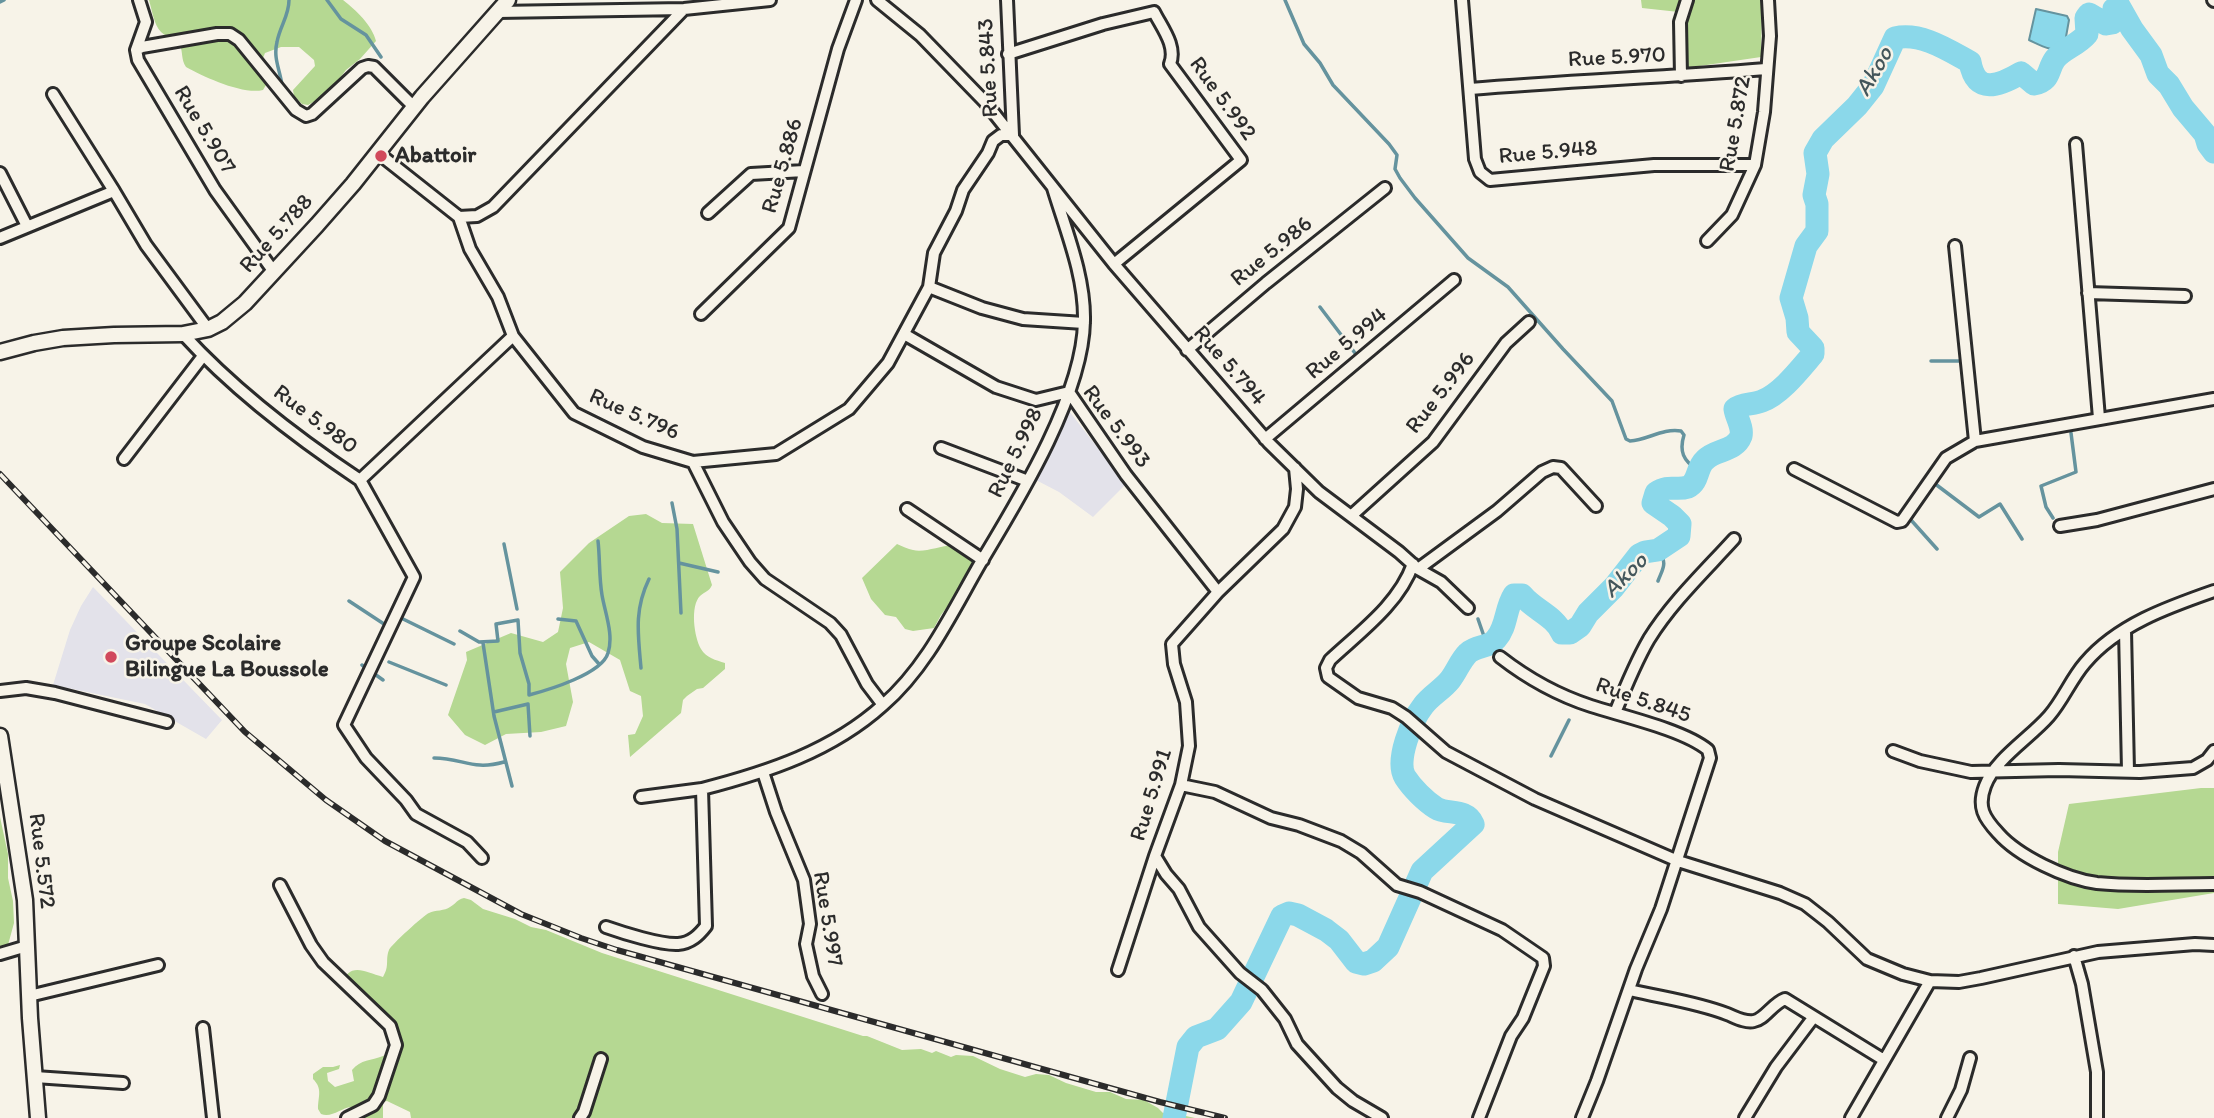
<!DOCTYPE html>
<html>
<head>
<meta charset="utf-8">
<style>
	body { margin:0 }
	canvas { display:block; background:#f7f3e8 }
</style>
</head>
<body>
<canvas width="2214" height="1118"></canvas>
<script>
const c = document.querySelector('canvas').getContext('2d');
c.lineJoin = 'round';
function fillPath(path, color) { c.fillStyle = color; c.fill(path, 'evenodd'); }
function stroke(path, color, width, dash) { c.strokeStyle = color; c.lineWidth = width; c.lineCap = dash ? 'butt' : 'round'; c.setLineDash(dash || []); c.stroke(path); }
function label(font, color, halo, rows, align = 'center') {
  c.font = font + ' Itim,sans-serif'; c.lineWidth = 5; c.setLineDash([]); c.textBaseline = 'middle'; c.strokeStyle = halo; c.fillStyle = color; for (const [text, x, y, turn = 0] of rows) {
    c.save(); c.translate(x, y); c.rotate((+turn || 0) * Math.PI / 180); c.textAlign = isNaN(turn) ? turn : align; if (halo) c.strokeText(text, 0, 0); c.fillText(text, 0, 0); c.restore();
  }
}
fillPath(new Path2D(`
	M1069 411 1126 484 1093 517 1059 492 1034 479Z
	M93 587 222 720 206 739 145 704 53 685 70 630 81 606Z`), '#e3e2ea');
fillPath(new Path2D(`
	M149 0H343C356 10 372 25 376 41L360 59 346 70 328 94 308 105 302 104 294 96 293 90 315 66 314 60 299 47H281L265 53 263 58 269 80 263 90C243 95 204 77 186 67 181 60 183 52 180 45 177 37 167 38 161 32 154 25 152 10 149 0Z
	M1641 0H1762L1761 57 1686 68 1688 13 1642 8Z
	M646 514 662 523 693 524 712 585C709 592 705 591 700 596 690 606 694 637 701 649 706 658 716 660 725 663V669L703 688 697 689 687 696 683 700 681 713 630 757 628 735 635 734 643 716 641 696 630 691 620 660 589 642 570 648 566 664 573 702 566 726 541 732 506 734 485 745 465 735 448 715 467 660 466 652 511 633 543 642 558 632 563 608 560 572 589 543 629 516Z
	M897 544C902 546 908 549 913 550 933 555 961 530 974 562L953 599 941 615 934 628 913 631 905 629 896 617 885 615 871 599 862 578Z
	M2201 788H2214V893L2118 909 2058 904V852L2069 804Z
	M0 817 8 854V878L13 901 14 923 8 945 0 947Z
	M464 898 471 900 483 909 515 919 531 927 546 930 602 953 863 1036H867L902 1050 921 1049 932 1053 936 1051 951 1057 956 1055 973 1056 1000 1069 1025 1077 1036 1074 1049 1075 1066 1083 1096 1092H1110L1126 1099 1144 1100 1158 1108 1163 1113 1168 1112 1195 1118H411L410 1112 387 1101 383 1102V1118H354L356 1112 351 1107C341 1108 332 1118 321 1114L318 1109C318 1096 323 1089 313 1079V1074L323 1067H333L340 1065 339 1069 327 1073 328 1081 335 1087 354 1081 352 1070C361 1059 371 1061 383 1056 388 1054 393 1049 397 1045L393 1024 389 1017 355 994 351 996 345 993 340 987C349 961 363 971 383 977 390 965 385 960 389 950 390 946 425 914 429 913 435 910 445 911 450 907 457 903 456 900 464 898Z`), '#b5d892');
const water = new Path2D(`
	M2036 9 2067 16 2069 20 2064 48C2053 53 2040 45 2029 40Z`);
fillPath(water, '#8bd8ea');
stroke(water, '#65939e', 2);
stroke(new Path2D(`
	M327 0 341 19 366 35 381 57
	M1285 0 1304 44 1320 63 1333 85 1389 144 1397 155 1395 169 1400 178 1415 198 1468 258 1508 287 1563 349 1612 401 1626 439 1630 441C1648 440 1662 428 1681 431L1684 435C1679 451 1683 461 1698 470
	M0 2 4 0
	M282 85C280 70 273 58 277 42 280 26 289 16 289 0
	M1320 307 1358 357
	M1931 361H1962
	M1934 483 1979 517 2000 504 2022 539
	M672 503 677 529 681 613
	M2053 518 2046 507 2041 486 2076 472 2071 433
	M1911 520 1937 549
	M504 544 517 609
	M679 563 718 572
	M1658 581C1663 568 1668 563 1658 550
	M349 601 387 626
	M399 617 454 644
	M558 619 576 621 592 656 599 664
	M1478 619 1487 645
	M460 631 479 642 498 641 496 624 518 620 520 653 529 684V695C548 690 602 674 608 653 614 635 605 613 602 595 599 578 600 558 598 541
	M483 643 494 716 512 786
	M389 662 446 685
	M362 665 383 680
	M641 668C638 634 634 610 649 579
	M494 712 528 704 530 736
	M1551 756 1569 720
	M434 758C463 758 472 771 504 762`), '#65939e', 3.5);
stroke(new Path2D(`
	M1174 1118 1188 1047 1196 1037 1217 1029 1241 1002 1282 916 1289 913 1298 915 1326 930 1339 940 1356 962 1364 964 1373 961 1388 947 1422 871 1473 824C1466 808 1447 815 1436 808 1425 801 1412 788 1405 777 1395 761 1412 720 1423 706 1430 696 1442 690 1450 680 1457 671 1460 661 1468 653 1477 645 1489 648 1496 639 1507 627 1505 609 1514 595H1522C1534 610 1555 616 1562 633H1570L1580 626 1588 613 1614 587 1639 555 1645 552 1658 550 1679 536 1680 524 1672 516 1653 503 1656 493C1669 484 1676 491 1688 487 1699 482 1696 468 1705 460 1715 449 1735 452 1741 436 1743 427 1736 417 1735 409 1742 403 1753 405 1762 401 1781 394 1800 369 1813 354V348L1798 332 1797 318 1791 298 1806 246 1817 231V204L1814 195 1818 174 1815 153 1823 139 1857 106 1873 86 1895 38C1921 32 1948 50 1970 62 1976 95 1999 86 2021 73L2034 84C2051 81 2047 70 2055 59 2063 49 2078 45 2087 34L2086 18 2089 14 2106 24 2112 23 2115 17 2114 9 2119 6 2132 29 2151 55 2158 74 2169 85 2183 108 2205 134 2208 144 2214 152`), '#8bd8ea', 23);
const minor = new Path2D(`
	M139 0 146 22 136 50 138 60 215 190 274 272
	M877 0 920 35 985 102 1114 264 1269 443 1319 492 1399 552 1418 569 1497 511 1542 472 1553 467 1561 468 1596 506
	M1462 0 1475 159 1480 172 1490 180 1654 165H1755
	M2213 0 2214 1
	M497 12 684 9 770 0
	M136 50 142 47 217 34H230L239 40 296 110 306 116 312 114 362 68 368 66 374 67 414 107
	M1008 54 1103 24 1154 12C1162 28 1177 46 1170 64L1241 160 1114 264
	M1681 76 1680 22 1687 0
	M1470 89C1569 81 1668 77 1766 69
	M53 94 114 191
	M2076 144 2099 418
	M378 153 459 217 470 249 498 297 513 336 574 413 643 447 693 462 776 454 849 409 888 363 929 287 934 253 956 211 963 190 988 153 993 141 1001 135H1013L1007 0
	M0 173 27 226
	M708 213 751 174 804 171
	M459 217 477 216 493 207 684 9
	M0 238 114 191 146 245 208 329
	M1707 241 1732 215 1755 165 1764 112 1770 36 1768 0
	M1955 246 1975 441 2214 399
	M929 287 982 308 1023 319 1084 323
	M2088 293 2185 296
	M701 314 789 228 838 49 856 0
	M183 334C234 390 297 438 360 480L513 336
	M904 334 996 387 1036 400 1069 392 1126 475 1218 592
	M1187 350 1266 283 1385 188
	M1265 439 1454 280
	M941 448 1028 481
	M124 459 203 356
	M693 462 723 522 750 562 765 579 830 623 841 635 867 684 883 705
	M1794 469 1897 522 1902 521 1946 458 1975 441
	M360 480 414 577 344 725 366 758 406 800 416 814 467 842 482 858
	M907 509 983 560
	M1351 516 1433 442 1506 343 1529 322
	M2060 526 2097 520 2214 489
	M1413 564C1399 604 1360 632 1330 660L1326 668 1328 677 1358 698 1392 708 1406 717 1446 752 1535 799 1678 861 1780 893 1805 904 1828 922 1867 959 1903 974 1930 981
	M1418 569 1441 582 1468 608
	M2214 591C2168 607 2117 625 2085 663 2071 679 2063 700 2049 716 2030 738 1995 759 1985 786 1977 807 1984 818 1998 833 2018 856 2066 879 2097 883 2135 887 2175 884 2214 884
	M2125 630 2128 771
	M1500 657C1527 678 1557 695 1591 706 1622 716 1684 730 1708 750L1710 758 1661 909 1636 969 1597 1081 1582 1118
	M0 691 26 688 55 693 167 722
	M1615 713C1625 688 1635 663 1649 639 1672 602 1705 571 1734 539
	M1893 751 1920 761 1971 772 2059 770 2140 772 2193 768 2207 760 2214 751
	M763 772 776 812 804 880 810 924 806 944 813 976 822 994
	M1181 785 1215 792 1271 818 1299 825 1341 841 1361 853 1397 885 1420 892 1502 930 1543 958 1544 966 1523 1018 1511 1036 1479 1118
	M641 797 702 789
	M1155 856 1166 874 1179 889 1199 927 1240 973 1262 990 1285 1019 1297 1044 1337 1088 1353 1101 1382 1118
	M280 885 311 945 323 962 390 1026 396 1045 379 1096 373 1105 347 1118
	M606 927C623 933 661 945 678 944 691 943 699 935 706 926L702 789C768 772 832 751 883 705 927 667 952 612 981 562 1019 499 1083 395 1084 321 1085 276 1066 231 1053 188
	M0 954 27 946
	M2074 956 2082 984 2097 1072V1118
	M1118 970 1155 856 1181 785 1189 746 1186 702 1174 664 1172 644 1218 592 1283 529 1295 507 1297 489 1295 468
	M1630 990C1663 998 1696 1002 1727 1014 1735 1017 1745 1023 1754 1021 1765 1019 1772 1004 1785 999L1884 1060
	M29 996 158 965
	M203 1028 213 1118
	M35 1077 123 1083
	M580 1118 584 1112 601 1059
	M1745 1118 1776 1067 1813 1018
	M1851 1118 1930 981 1959 982 1981 978 2098 952 2195 944 2214 945
	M1947 1118 1961 1090 1970 1058`);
const tertiary = new Path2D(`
	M0 352 34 343 63 338 114 335 183 334 208 329 222 322 245 303 317 225 353 184 422 97 508 0
	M0 736 25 900 30 1018 38 1118`);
stroke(minor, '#2b2b2b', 16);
stroke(tertiary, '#2b2b2b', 19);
stroke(minor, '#f7f3e8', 10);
stroke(tertiary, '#f7f3e8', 14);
const rail = new Path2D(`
	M0 474 245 732 326 800 385 841 521 914 581 938 617 950 1160 1102 1225 1118`);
stroke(rail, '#2b2b2b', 6);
stroke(rail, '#f7f3e8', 3.5, [10]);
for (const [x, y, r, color] of [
	[381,156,7,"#d1495b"],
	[111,657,7,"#d1495b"]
]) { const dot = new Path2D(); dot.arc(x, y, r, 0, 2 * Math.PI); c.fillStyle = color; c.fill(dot); stroke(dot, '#f7f3e8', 2.5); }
label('23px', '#2b2b2b', '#f7f3e8', [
	["Rue 5.970",1617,58,-3],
	["Rue 5.843",989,68,-93],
	["Rue 5.992",1222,99,54],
	["Rue 5.872",1736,124,-80],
	["Rue 5.907",204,130,59],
	["Rue 5.948",1548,153,-5],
	["Rue 5.886",783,166,-74],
	["Rue 5.788",277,234,-48],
	["Rue 5.986",1272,252,-39],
	["Rue 5.994",1347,344,-40],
	["Rue 5.794",1229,366,49],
	["Rue 5.996",1441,393,-52],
	["Rue 5.796",634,415,24],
	["Rue 5.980",315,420,37],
	["Rue 5.993",1116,427,53],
	["Rue 5.998",1016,453,-64],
	["Rue 5.845",1643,701,19],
	["Rue 5.991",1152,795,-73],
	["Rue 5.572",41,861,83],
	["Rue 5.997",827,919,81]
]);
label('bold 23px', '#2b2b2b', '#f7f3e8', [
	["Abattoir",395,156],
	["Groupe Scolaire",125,644],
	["Bilingue La Boussole",125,670]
], 'left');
label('italic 24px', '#43565b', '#f7f3e8', [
	["Akoo",1875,72,-60],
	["Akoo",1626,576,-45]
]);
</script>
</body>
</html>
